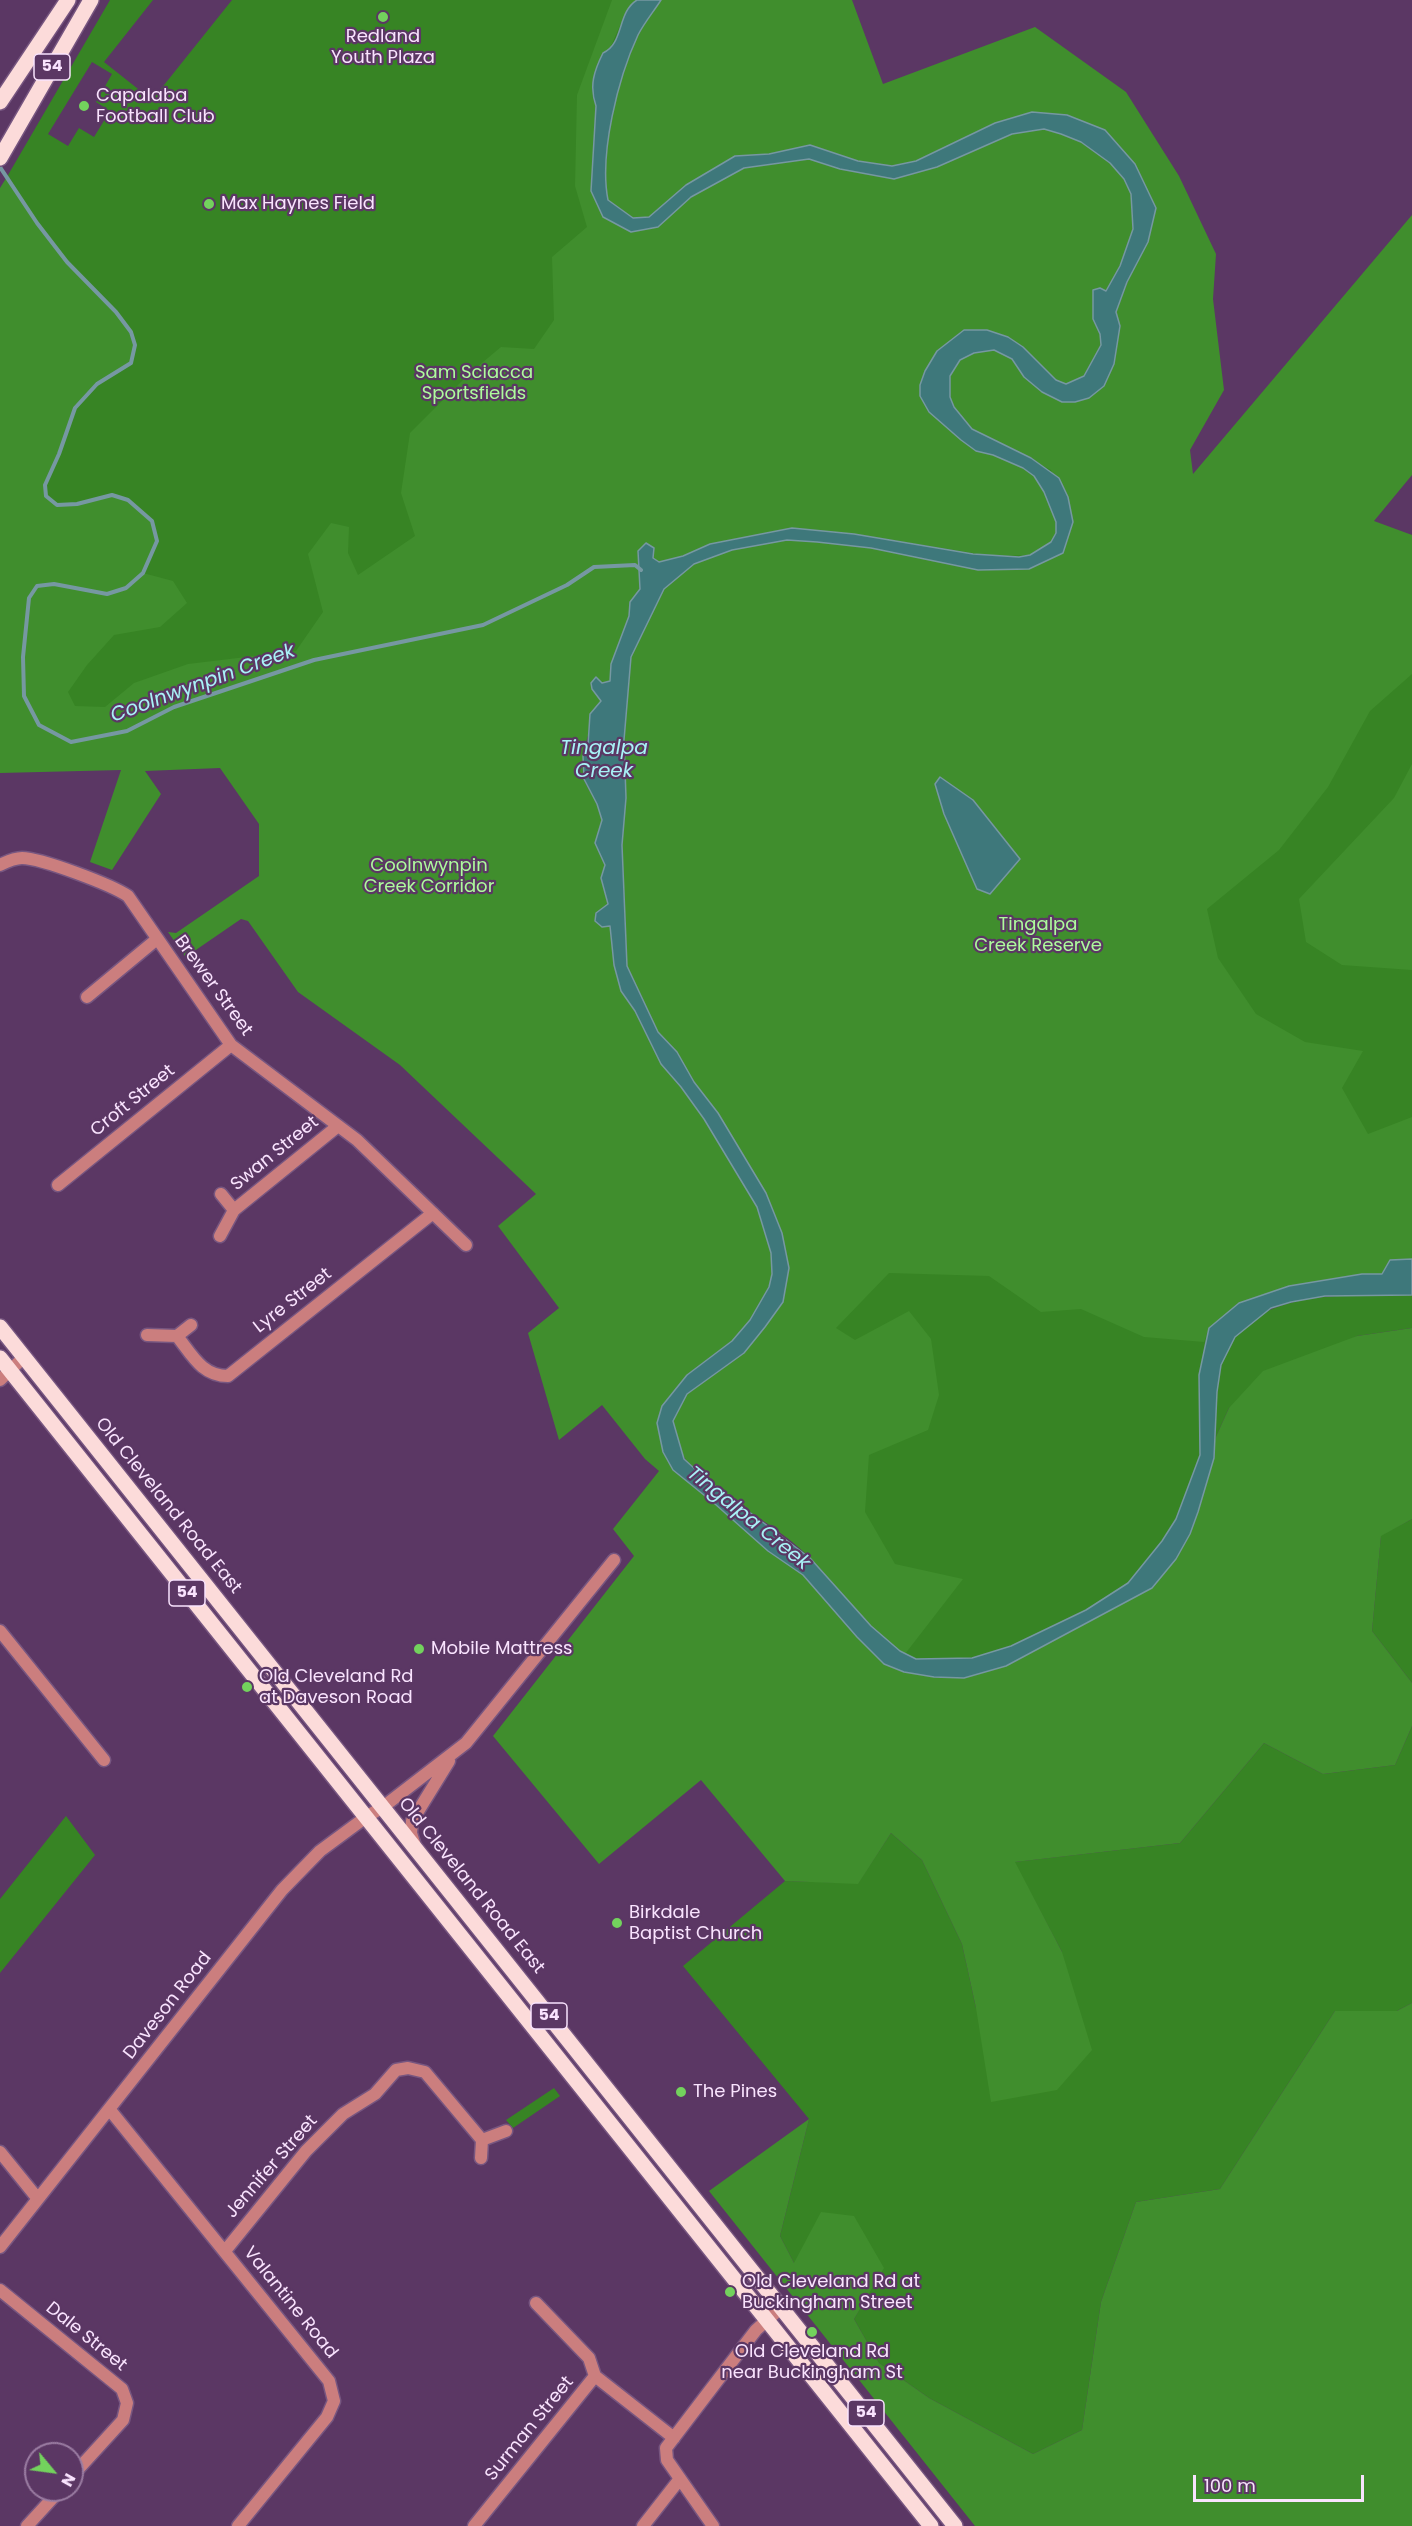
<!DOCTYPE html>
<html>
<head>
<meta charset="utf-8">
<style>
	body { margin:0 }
	#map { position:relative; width:1412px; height:2526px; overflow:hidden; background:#5b3764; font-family:Poppins,sans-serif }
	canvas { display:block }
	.north { position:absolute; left:24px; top:2442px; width:60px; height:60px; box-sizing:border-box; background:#5b3764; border:2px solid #9a7ca2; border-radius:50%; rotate:119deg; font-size:16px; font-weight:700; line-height:24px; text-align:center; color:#f9e3fe }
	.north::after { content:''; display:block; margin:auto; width:21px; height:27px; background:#73d25d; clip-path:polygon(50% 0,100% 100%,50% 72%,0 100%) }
	.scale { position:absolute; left:1193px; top:2475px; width:171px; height:27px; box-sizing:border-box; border:3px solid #f9e3fe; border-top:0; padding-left:8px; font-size:18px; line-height:21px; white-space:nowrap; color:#f9e3fe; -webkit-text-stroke:4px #5b3764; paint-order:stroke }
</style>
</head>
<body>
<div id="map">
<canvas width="1412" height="2526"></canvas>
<div class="north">N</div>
<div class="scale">100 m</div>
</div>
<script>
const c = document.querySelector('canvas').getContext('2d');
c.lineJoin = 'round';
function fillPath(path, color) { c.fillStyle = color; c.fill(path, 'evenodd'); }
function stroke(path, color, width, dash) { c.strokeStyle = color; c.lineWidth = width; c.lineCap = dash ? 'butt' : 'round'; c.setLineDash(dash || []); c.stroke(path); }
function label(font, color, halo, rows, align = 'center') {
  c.font = font + ' Poppins,sans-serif'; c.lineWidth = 4.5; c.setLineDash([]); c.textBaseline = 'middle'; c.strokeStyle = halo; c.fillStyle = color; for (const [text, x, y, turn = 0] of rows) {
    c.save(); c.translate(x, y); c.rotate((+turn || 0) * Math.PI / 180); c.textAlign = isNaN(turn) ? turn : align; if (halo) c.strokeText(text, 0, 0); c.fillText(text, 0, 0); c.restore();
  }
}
fillPath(new Path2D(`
	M110 0H153L104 62 152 100 232 0H646L952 421 1412 535V1280L1275 1299 1219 1343 1208 1456 1195 1488 1131 1591 995 1661H901L745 1341 567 585 39 725 112 495 77 504 57 505 46 496 45 485 59 454 75 408 97 384 131 363 67 262 37 223 8 175ZM92 62 112 74 96 102 110 111 94 137 79 128 68 146 48 134Z
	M1389 1294 1412 1295V1328L1357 1336 1229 1408 1215 1439C1217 1415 1214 1389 1221 1366 1242 1292 1328 1296 1389 1294Z
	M1412 1519V1683L1372 1631 1381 1535Z
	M1412 1726V2003L1397 2011H1335L1220 2189 1136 2202 1101 2302 1082 2430 1033 2454 929 2398 879 2363 854 2319 883 2268 794 2263 780 2236 809 2119 683 1966 785 1881 858 1883 891 1833 922 1860 962 1944 976 2008 1062 1952 1014 1862 1180 1843 1264 1743 1323 1774 1395 1765Z
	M66 1816 95 1855 0 1973V1899Z
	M554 2088 560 2096 513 2128 506 2120Z`), '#378424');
fillPath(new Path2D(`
	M612 0H637C623 8 599 78 592 96L596 106 591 191 603 217 631 232 658 227 691 197 744 168 809 159 840 169 894 179 937 167 1012 134 1044 129 1061 134 1081 142 1110 163 1124 179 1131 194 1133 229 1120 266 1106 291 1093 290V319L1100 334 1101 345 1084 376 1066 384 1056 381 1023 347 948 343 937 351 946 426 976 451 993 455 1023 468 1034 476 1044 492 1056 522V533L1051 542 1030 555 992 556 854 534 792 528 710 544 683 556 659 562 638 551 640 589 630 602 629 616 611 664 610 681 591 683 592 689 601 701C592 719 577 762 585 782 590 794 602 806 602 820 602 837 596 849 605 865L601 878 608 905 596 913 610 926 614 965 621 991 635 1011 661 1064 681 1087 704 1119 757 1207 771 1253 772 1274 769 1287 750 1320 732 1341 687 1375 662 1406 690 1484 743 1527 768 1551 803 1575 857 1637 884 1664 904 1672 934 1677 964 1678 1006 1666 1152 1588 1205 1485 1214 1458 1215 1439 1229 1408 1263 1371 1357 1336 1412 1328V1519L1381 1536 1372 1631 1412 1683V1726L1395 1765 1323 1774 1264 1743 1180 1843 1015 1862 1062 1952 1092 2050 1057 2090 991 2102 976 2008 962 1944 922 1860 891 1833 858 1884 785 1881 701 1780 599 1864 493 1736 634 1556 613 1529 659 1471 645 1459 602 1405 559 1440 528 1333 559 1308 498 1226 536 1194 400 1065 298 992 248 921 241 919 190 954 189 962 168 932 176 933 259 876V824L220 768 145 771 161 794 112 870 90 862 121 770 0 773V188L8 175C26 205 44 237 68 263 88 285 117 305 131 332 137 343 135 352 131 363L97 384 75 408 59 454 45 485 46 496 57 505 77 504 112 495 128 500 152 521 157 541 143 573 173 581 187 603 160 627 114 635 87 665 68 692 75 706 105 707 134 683 188 664 296 651 323 612 308 554 331 523 349 527 348 553 358 575 415 536 401 493 410 433 470 373 501 347 534 349 554 320 552 257 587 227 575 186 577 95Z
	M661 0H852L883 84 1035 27 1126 92 1179 176 1216 254 1213 299 1224 390 1190 450 1193 474 1412 215V475L1374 521 1412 535V674L1370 711 1328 787 1279 850 1207 909 1218 958 1256 1014 1305 1042 1363 1051 1342 1088 1368 1134 1412 1117V1259L1390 1260 1383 1274H1362L1289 1286 1209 1328 1204 1342 1144 1337 1081 1309 1041 1312 989 1276 889 1273 836 1328 855 1340 909 1311 931 1339 939 1395 928 1430 869 1455 865 1512 895 1564 963 1579 905 1654C871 1636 839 1588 812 1560 776 1522 720 1500 686 1460 678 1450 676 1433 673 1421L687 1394 744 1353 783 1302 766 1193 718 1113 694 1082 677 1052 658 1032 627 966 622 845 626 798 624 740 631 657 664 589 694 564 732 550 787 540 817 542 871 548 978 570 1029 569 1062 553 1073 522 1051 470 972 429 954 407 950 397V376L960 360 974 353 994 350 1012 359 1024 377 1075 402 1120 326 1116 312 1156 208 1105 130 995 123 916 161 892 166 858 161 810 145 769 154 735 156 686 185 649 217 633 218 608 200C600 153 618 78 638 35 644 23 654 11 661 0Z
	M1412 764V970L1342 965 1306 942 1299 899 1394 798Z
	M1412 2003V2526H975L709 2191 809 2119 780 2236 794 2263 821 2212 854 2216 884 2268 854 2319 879 2363 929 2398 1033 2454 1082 2430 1101 2302 1136 2202 1220 2189 1335 2011H1397Z`), '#408e2d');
const water = new Path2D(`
	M637 0H661C654 11 644 23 638 35 618 78 599 154 608 200L633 218 649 217 686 185 735 156 769 154 810 145 858 161 892 166 916 161 995 123 1032 112 1067 115 1105 130 1135 164 1156 208 1148 242 1127 282 1116 312 1120 326 1114 364 1104 386 1089 398 1075 402H1062L1042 392 1024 377 1012 359 994 350 974 353 960 360 950 376V397L954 407 972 429 1031 458 1059 478 1068 497 1073 522 1063 553 1029 569 978 570 871 548 817 542 787 540 732 550 694 564 664 589 631 657 624 740 626 798 622 845 627 966 658 1032 677 1052 694 1082 718 1113 766 1193 782 1233 789 1268 783 1302 765 1327 744 1353 687 1394 673 1421 684 1459 707 1480 810 1558 871 1626 900 1651 916 1659 972 1658 1011 1646 1086 1610 1128 1583 1162 1541 1176 1519 1200 1455 1199 1375 1209 1328 1239 1303 1289 1286 1362 1274H1382L1390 1260 1412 1259V1295L1325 1296 1291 1302 1271 1308 1235 1337 1221 1365 1217 1392 1214 1458 1198 1512 1190 1534 1176 1559 1152 1588 1006 1666 964 1678 934 1677 904 1672 884 1664 857 1637 803 1575 768 1551 715 1504 673 1470 663 1452 657 1423 662 1406 687 1375 732 1341 750 1320 769 1287 772 1274 771 1253 757 1207 704 1119 681 1087 661 1064 635 1011 621 991 614 965 610 926 602 927 595 921 596 913 608 904 601 878 605 865 595 843 602 820 597 804 584 779 583 756 588 745 590 714 601 701 592 689 591 683 596 677 602 683 610 681 611 664 629 616 630 602 640 589 638 551 646 543 654 548 653 558 659 562 683 556 710 544 792 528 854 534 973 554 1019 557 1030 555 1051 542 1056 533V522L1044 492 1034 476 1023 468 993 455 976 451 961 440 929 412 920 396V385L925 371 937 351 964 330H987L1008 337 1023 347 1056 380 1066 384 1084 376 1101 345 1100 334 1093 319V290L1100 288 1106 291 1120 266 1133 229 1131 194 1124 179 1110 163 1081 142 1061 134 1044 129 1012 134 937 167 894 179 840 169 809 159 744 168 691 197 658 227 631 232 603 217 591 191 596 106C589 86 594 71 603 53 624 44 617 12 637 0Z
	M940 777 973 800 1020 859 990 894 977 889 944 814 935 784Z`);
fillPath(water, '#3e787b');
stroke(water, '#7698a2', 1.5);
stroke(new Path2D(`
	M0 167 37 223 67 262 116 312 131 332 135 345 131 363 97 384 75 408 59 454 45 485 46 496 57 505 77 504 112 495 128 500 152 521 157 541 143 573 126 588 107 594 54 584 37 586 29 598 23 657 24 696 39 725 71 742 127 731 174 707 314 660 483 625 567 585 594 567 635 565 641 570`), '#7698a2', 4);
const minor = new Path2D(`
	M0 865C6 862 15 858 22 858 41 858 112 885 128 896L231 1045 357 1140 466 1245
	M87 997 157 939
	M58 1185 231 1045
	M234 1210 338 1126
	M220 1236 234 1210 221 1194
	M147 1335 177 1336 191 1325
	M177 1336C192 1355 202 1376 228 1376L433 1213
	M0 1380 24 1357
	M0 1631 104 1760
	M415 1846 411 1833 412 1821 449 1761
	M110 2110 329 2381 334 2401 327 2417 238 2526
	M0 2152 38 2199
	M481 2158 482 2140 506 2131
	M0 2247 282 1890 320 1851 366 1817 383 1807 466 1743 614 1560
	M225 2251 306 2151 343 2114 375 2094 396 2070 408 2068 425 2072 482 2140
	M0 2290 122 2389 127 2403 123 2420 72 2476
	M536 2303 589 2358 595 2376
	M27 2526 60 2490
	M474 2526 595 2376 674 2438
	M643 2526 679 2480
	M713 2526 667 2460 666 2448 756 2330 782 2307`);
const major = new Path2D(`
	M0 102 68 0
	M0 158 91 0
	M0 1327 955 2526
	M0 1358 931 2526`);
stroke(minor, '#775680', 15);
stroke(major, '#775680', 18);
stroke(minor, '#cb7e7e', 12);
stroke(major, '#fcdbda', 15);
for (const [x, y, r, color] of [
	[383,17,6,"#73d25d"],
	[84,106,6,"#73d25d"],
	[209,204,6,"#73d25d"],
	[419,1649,6,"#73d25d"],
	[247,1687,6,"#73d25d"],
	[617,1923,6,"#73d25d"],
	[681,2092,6,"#73d25d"],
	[730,2292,6,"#73d25d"],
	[812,2332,6,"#73d25d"]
]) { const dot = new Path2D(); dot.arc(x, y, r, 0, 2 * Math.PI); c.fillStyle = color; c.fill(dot); stroke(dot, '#5b3764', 2); }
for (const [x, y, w] of [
	[52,67,36],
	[187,1593,36],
	[549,2016,36],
	[866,2413,36]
]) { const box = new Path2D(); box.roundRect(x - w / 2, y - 13, w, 26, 4.5); c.fillStyle = '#5b3764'; c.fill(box); stroke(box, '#f9e3fe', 1.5); }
label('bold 16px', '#f9e3fe', null, [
	["54",52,67],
	["54",187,1593],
	["54",549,2016],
	["54",866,2413]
]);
label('18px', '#f9e3fe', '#5b3764', [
	["Redland",383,37,"center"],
	["Youth Plaza",383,58,"center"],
	["Capalaba",96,96],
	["Football Club",96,117],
	["Max Haynes Field",221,204],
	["Mobile Mattress",431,1649],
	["Old Cleveland Rd",259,1677],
	["at Daveson Road",259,1698],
	["Birkdale",629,1913],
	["Baptist Church",629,1934],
	["The Pines",693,2092],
	["Old Cleveland Rd at",742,2282],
	["Buckingham Street",742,2303],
	["Old Cleveland Rd",812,2352,"center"],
	["near Buckingham St",812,2373,"center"]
], 'left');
label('18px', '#adfb9c', '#5b3764', [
	["Sam Sciacca",474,373],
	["Sportsfields",474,394],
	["Coolnwynpin",429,866],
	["Creek Corridor",429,887],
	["Tingalpa",1038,925],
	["Creek Reserve",1038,946]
]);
label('18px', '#f9e3fe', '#5b3764', [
	["Brewer Street",213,986,54],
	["Croft Street",133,1101,-39],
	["Swan Street",275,1154,-39],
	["Lyre Street",293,1301,-38],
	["Old Cleveland Road East",168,1506,51],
	["Old Cleveland Road East",471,1886,51],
	["Daveson Road",168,2006,-52],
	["Jennifer Street",272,2167,-49],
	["Valantine Road",290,2303,51],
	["Dale Street",86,2337,39],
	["Surman Street",530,2429,-51]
]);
label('italic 20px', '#a8f2f6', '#5b3764', [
	["Coolnwynpin Creek",203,684,-20],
	["Tingalpa",604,749],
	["Creek",604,772],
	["Tingalpa Creek",748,1519,39]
]);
</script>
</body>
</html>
